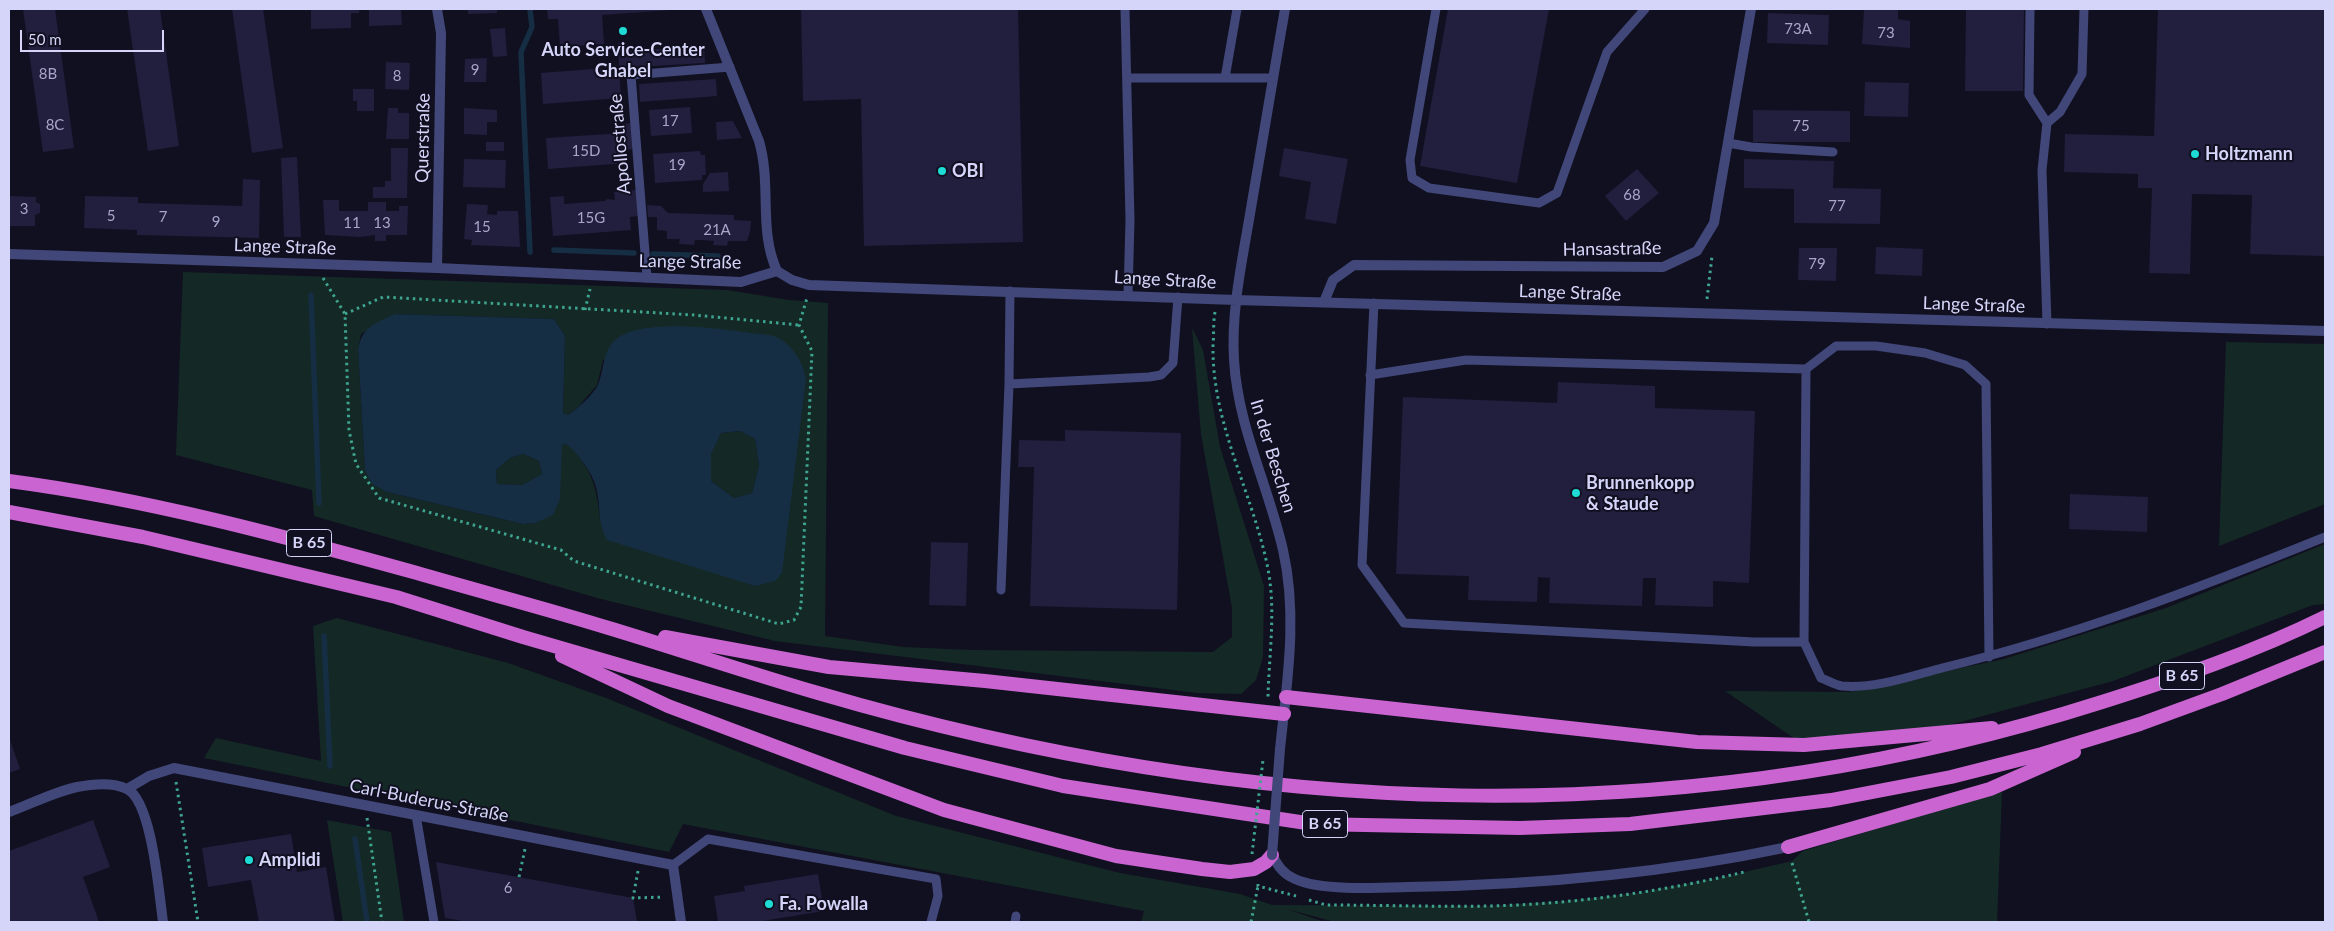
<!DOCTYPE html>
<html>
<head>
<meta charset="utf-8">
<style>
	body { margin:0 }
	#map { position:relative; width:2334px; height:931px; overflow:hidden; background:#111020; font-family:Lato,sans-serif }
	canvas { display:block }
	.frame { position:absolute; inset:0; border:10px solid #d4d5f9; pointer-events:none }
	.scale { position:absolute; left:20px; top:30px; width:144px; height:22px; box-sizing:border-box; border:2px solid #d4d5f9; border-top:0; padding-left:6px; font-size:15px; line-height:18px; white-space:nowrap; color:#d4d5f9; -webkit-text-stroke:4px #111020; paint-order:stroke }
</style>
</head>
<body>
<div id="map">
<canvas width="2334" height="931"></canvas>
<div class="frame"></div>
<div class="scale">50 m</div>
</div>
<script>
const c = document.querySelector('canvas').getContext('2d');
c.lineJoin = 'round';
function fillPath(path, color) { c.fillStyle = color; c.fill(path, 'evenodd'); }
function stroke(path, color, width, dash) { c.strokeStyle = color; c.lineWidth = width; c.lineCap = dash ? 'butt' : 'round'; c.setLineDash(dash || []); c.stroke(path); }
function label(font, color, halo, rows, align = 'center') {
  c.font = font + ' Lato,sans-serif'; c.lineWidth = 4; c.setLineDash([]); c.textBaseline = 'middle'; c.strokeStyle = halo; c.fillStyle = color; for (const [text, x, y, turn = 0] of rows) {
    c.save(); c.translate(x, y); c.rotate((+turn || 0) * Math.PI / 180); c.textAlign = isNaN(turn) ? turn : align; if (halo) c.strokeText(text, 0, 0); c.fillText(text, 0, 0); c.restore();
  }
}
fillPath(new Path2D(`
	M183 272 727 290 789 300 828 303 825 636 903 647 971 650 1213 652 1232 637V608L1201 434 1192 328 1203 350 1220 447 1264 586 1263 657 1256 680 1241 694 1198 693 775 641 601 599 314 516 312 490 176 455ZM395 314 554 319 565 336 563 413 568 415 578 407 597 385 603 360 806 378 755 586 600 519C596 484 592 471 569 445L562 444 535 523 523 524 387 492 365 470 358 349 361 334Z
	M2226 342 2325 344V504L2219 546Z
	M740 431 755 439 759 466 752 493 734 498 711 481V453L721 433Z
	M523 454 539 461 542 474 522 485 497 484 496 470 510 458Z
	M2325 544V604L2313 605 2113 681 1927 731 1804 745 1725 691 1848 692 2004 659 2166 608Z
	M337 618 508 663 606 698 896 816 1120 873 1240 894 1272 905 1489 906 1564 901 1636 893 1723 877 1792 861 1803 851 2002 791 1997 922H1335L1287 909 1324 922H1141L1144 911 683 824 669 852 204 758 216 738 321 761 313 626Z
	M327 820 391 832 404 922H343Z`), '#142925');
fillPath(new Path2D(`
	M395 314 554 319 565 336 563 413 568 415C578 408 592 396 598 385 604 371 602 355 613 342 636 317 718 328 750 333 758 334 769 334 776 337 793 345 802 361 806 378L782 573 775 581 755 586 607 540C597 523 601 505 596 487 592 472 579 456 568 445L562 444 560 499 553 515 535 523 523 524 387 492 372 484 365 470 358 349C363 326 374 324 395 314ZM740 431 755 439 759 466 752 493 734 498 711 481V454L721 433ZM523 454 539 461 542 474 522 485 497 484 496 470 510 458Z`), '#162e44');
stroke(new Path2D(`
	M530 9 532 27 521 52 530 252
	M554 250 634 253
	M653 254 718 256
	M311 295 319 503
	M324 636 330 766
	M355 839 367 922`), '#162e44', 5.5);
fillPath(new Path2D(`
	M23 9H55L74 148 43 152Z
	M127 9H160L179 146 148 151Z
	M232 9H263L283 148 252 153Z
	M311 9H359V13H351V28L311 29Z
	M369 9H401L402 25 369 26Z
	M468 9H497V13L468 14Z
	M547 9H670L671 10 602 15 604 44 560 47 558 19H548Z
	M801 9H1018L1023 242 864 246 861 99 803 101Z
	M1448 9H1549L1517 183 1420 166Z
	M1864 9H1898V19L1910 21V48L1862 44Z
	M1966 9H2024L2023 91H1965Z
	M2158 9H2325V256L2250 254 2252 195 2192 194 2190 274 2149 273 2152 188H2138V174L2064 172 2065 134 2154 136Z
	M1768 13 1829 15 1828 45 1767 43Z
	M505 28 507 56 493 57 490 29Z
	M626 42V51L704 46 705 63 619 68 618 43Z
	M487 58 486 82H464L465 59Z
	M386 62 410 63 409 90 385 89Z
	M619 67 621 98 543 104 541 73Z
	M716 79 717 96 640 102 639 84Z
	M1865 82 1909 83 1908 117 1864 116Z
	M353 89H374V111H357V101H353Z
	M690 107 692 133 651 136 649 110Z
	M388 108H398V113H409V139H386Z
	M464 108 497 110V122H487V135L464 134Z
	M1753 110 1850 111V142H1753Z
	M733 121 742 138 717 140 716 122Z
	M632 123 634 149 625 150 626 163 548 169 546 138 624 133 623 124Z
	M486 142H504V151H486Z
	M391 148H408L407 198H373V187H385V181H391Z
	M1284 148 1348 159 1336 224 1305 219 1311 182 1279 176Z
	M700 151 701 155H705L706 175H702V180L655 183 653 154Z
	M297 157 301 237H284L281 158Z
	M464 159 506 160 505 188 463 187Z
	M1744 159 1834 161 1833 188 1881 189 1880 224 1794 223V189L1744 188Z
	M1637 169 1659 193 1626 221 1605 196Z
	M728 172 729 191 703 192V184L710 173Z
	M243 179 260 180 259 238 137 235V230L84 228 85 196 138 197V203L242 206Z
	M637 190 639 216 630 217 631 230 553 236 550 197 564 196V204L605 201 607 199 615 200 614 192Z
	M9 196 36 197V202L40 204V213L35 215V226H9Z
	M323 200H339V211H368V202H386V211H399V206H408L407 235H386V241H375V235L360 237 325 235Z
	M467 204 488 205 487 214 497 215V211H518L520 247 471 245 472 240 464 239Z
	M647 205 661 206 668 213 734 215V220L751 221 750 232 747 241H728L727 246 713 245 714 241 700 240H695L694 245 679 244 680 239H667V231L657 230V217H648Z
	M1876 247 1923 249 1922 276 1875 274Z
	M1799 248H1837L1836 281 1798 280Z
	M1558 382 1655 386V408L1755 411 1749 583 1713 581V607L1655 605 1656 578H1643L1642 606 1549 603 1550 578 1538 577 1537 602 1468 600 1469 576 1396 574 1403 397 1557 403Z
	M1065 430 1181 433 1177 610 1030 606 1034 467H1018L1019 440 1065 441Z
	M2070 494 2148 497 2147 532 2069 529Z
	M931 542 968 543 966 606 929 605Z
	M9 737 20 769 9 773Z
	M93 820 110 867 83 877 99 922H9V851Z
	M291 834 297 872 326 867 335 922H259L251 880 208 887 202 848Z
	M436 862 633 898 637 922H469L445 918Z
	M818 874 824 911 756 922H718L714 896 745 891 744 886Z`), '#211e3e');
stroke(new Path2D(`
	M323 278 345 314 349 430 356 464 379 498 561 550 574 561 779 624 794 620 801 607 812 351 799 325 807 298
	M1707 299 1712 256
	M585 310 590 289
	M1215 312C1213 323 1214 335 1213 346 1212 425 1253 493 1268 569 1276 612 1269 654 1268 697
	M345 314 383 297 694 315 799 325
	M176 782 198 922
	M367 818 382 922
	M1792 863 1809 922
	M638 871 633 898 664 897
	M519 877 525 849
	M1258 884V886L1296 896
	M1309 900 1326 905C1380 905 1435 907 1489 906 1574 904 1661 892 1744 872
	M1251 922 1258 886`), '#3ea490', 3, [2.5, 4]);
stroke(new Path2D(`
	M1125 9 1130 220 1128 295
	M1436 9 1410 160 1412 178 1429 188 1539 203 1557 193 1607 52 1645 9
	M2030 9 2029 95 2047 123 2042 170 2047 324
	M1127 78H1225L1237 9
	M1225 78H1273
	M2047 123 2060 112 2082 74 2084 9
	M1728 143 1751 147 1833 152
	M647 278 631 75 730 67
	M1010 291 1009 384 1149 377 1161 375 1173 363 1178 297
	M1806 369 1836 346H1876L1925 353 1965 365 1986 384 1989 657
	M1370 375 1466 360 1806 369 1804 642H1754L1404 623 1362 565 1374 303
	M1001 590 1009 384
	M1804 642 1821 678C1827 680 1835 685 1842 686 1875 689 1911 676 1942 668 2074 636 2199 588 2325 537
	M416 815 434 922
	M673 865 708 839 936 879 938 896 931 922
	M1015 922 1016 916`), '#414779', 9);
stroke(new Path2D(`
	M706 9 759 141C772 186 758 229 777 271
	M9 254 437 268 741 282 777 271 792 280 809 285 1236 300 2325 331
	M437 268 441 33 437 9
	M1324 302 1333 280 1354 265 1663 267 1697 251 1714 223 1751 9
	M1280 749C1287 682 1298 616 1283 550 1268 485 1238 427 1234 360 1231 311 1242 262 1250 214 1262 145 1273 77 1285 9
	M127 789 149 776 174 768 673 865 681 922
	M9 812C31 804 54 792 77 787 92 784 113 782 127 789 152 801 159 894 163 922
	M1272 855C1278 866 1283 874 1295 879 1321 891 1378 888 1408 887 1538 885 1661 874 1788 847`), '#414779', 10);
stroke(new Path2D(`
	M9 481C147 499 283 536 417 573 482 592 548 609 612 629 681 650 749 673 818 693 1245 818 1675 838 2102 702 2178 678 2254 652 2325 617
	M9 512 143 537 396 597 523 637 905 748 1063 786 1313 824 1520 828 1630 824 1831 800 1951 777 2042 754 2140 724 2222 694 2325 652
	M665 637 829 667 985 681 1284 714
	M562 656 668 706 944 810 1116 856 1202 869 1230 872 1254 869 1266 862 1272 855
	M1286 697 1697 742 1804 745 1992 728
	M1788 847 1990 789 2074 752`), '#c964d0', 14);
stroke(new Path2D(`
	M1252 854 1263 760`), '#3ea490', 3, [2.5, 4]);
stroke(new Path2D(`
	M1272 855 1280 749`), '#414779', 10);
for (const [x, y, r, color] of [
	[623,31,5,"#1edcd5"],
	[2195,154,5,"#1edcd5"],
	[942,171,5,"#1edcd5"],
	[1576,493,5,"#1edcd5"],
	[249,860,5,"#1edcd5"],
	[769,904,5,"#1edcd5"]
]) { const dot = new Path2D(); dot.arc(x, y, r, 0, 2 * Math.PI); c.fillStyle = color; c.fill(dot); stroke(dot, '#111020', 2); }
label('15px', '#a7a7ca', null, [
	["73A",1798,29],
	["73",1886,33],
	["9",475,70],
	["8B",48,74],
	["8",397,76],
	["17",670,121],
	["8C",55,125],
	["75",1801,126],
	["15D",586,151],
	["19",677,165],
	["68",1632,195],
	["77",1837,206],
	["3",24,209],
	["5",111,216],
	["7",163,217],
	["15G",591,218],
	["9",216,222],
	["11",352,223],
	["13",382,223],
	["15",482,227],
	["21A",717,230],
	["79",1817,264],
	["6",508,888]
]);
for (const [x, y, w] of [
	[309,543,45],
	[2182,676,45],
	[1325,824,45]
]) { const box = new Path2D(); box.roundRect(x - w / 2, y - 13.5, w, 27, 4); c.fillStyle = '#111020'; c.fill(box); stroke(box, '#d4d5f9', 1); }
label('bold 16px', '#d4d5f9', null, [
	["B 65",309,543],
	["B 65",2182,676],
	["B 65",1325,824]
]);
label('bold 18px', '#d4d5f9', '#111020', [
	["Auto Service-Center",623,50,"center"],
	["Ghabel",623,71,"center"],
	["Holtzmann",2205,154],
	["OBI",952,171],
	["Brunnenkopp",1586,483],
	["& Staude",1586,504],
	["Amplidi",259,860],
	["Fa. Powalla",779,904]
], 'left');
label('18px', '#d4d5f9', '#111020', [
	["Querstraße",423,138,-89],
	["Apollostraße",620,144,-95],
	["Lange Straße",285,247,2],
	["Hansastraße",1612,249,-1],
	["Lange Straße",690,262,1],
	["Lange Straße",1165,280,3],
	["Lange Straße",1570,293,2],
	["Lange Straße",1974,305,2],
	["In der Beschen",1273,456,73],
	["Carl-Buderus-Straße",429,801,11]
]);
</script>
</body>
</html>
